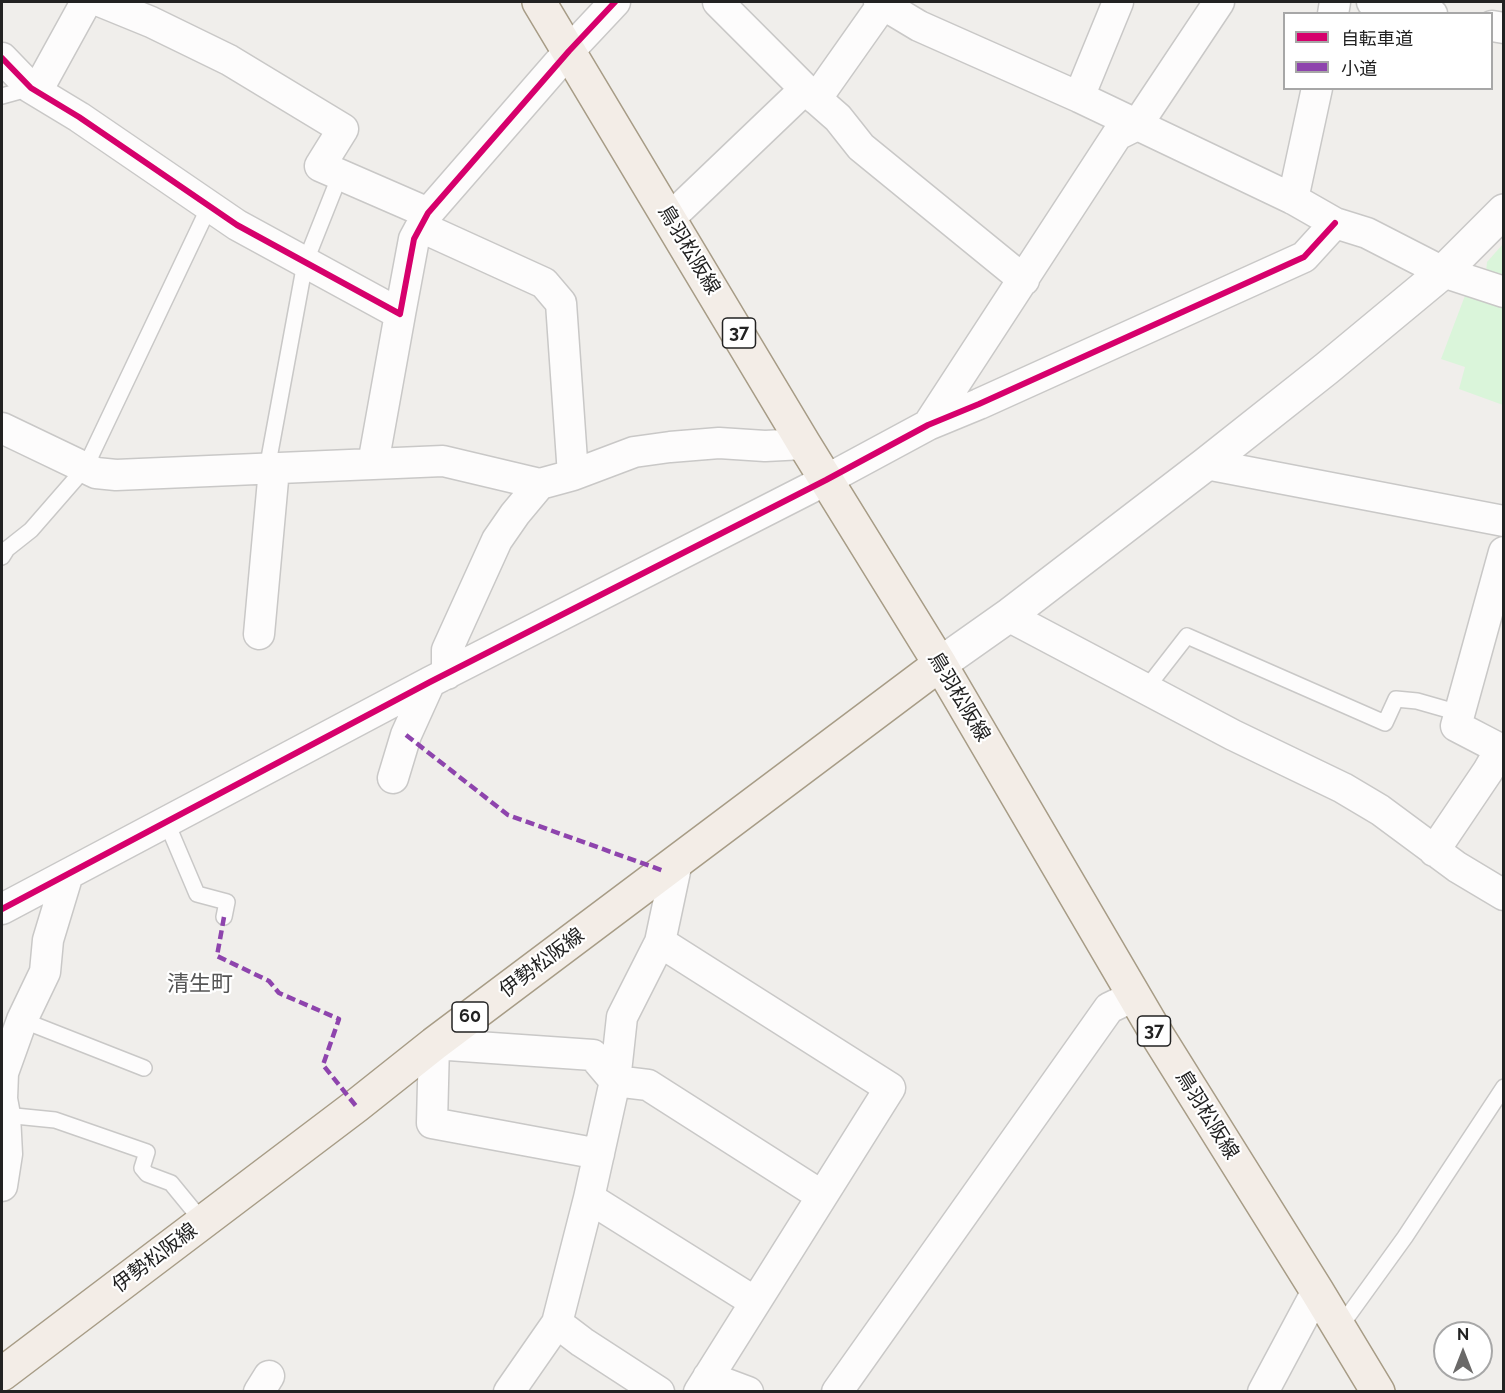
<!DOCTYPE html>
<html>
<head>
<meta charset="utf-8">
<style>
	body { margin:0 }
	#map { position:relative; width:1505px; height:1393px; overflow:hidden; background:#f0eeeb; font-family:Raleway,"Noto Sans JP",sans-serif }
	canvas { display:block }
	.frame { position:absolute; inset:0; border:3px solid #222; pointer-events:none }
	.legend { position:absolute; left:1283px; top:12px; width:210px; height:78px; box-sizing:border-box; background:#fff; border:2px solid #a7a7a7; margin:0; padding:8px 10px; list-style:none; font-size:18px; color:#222 }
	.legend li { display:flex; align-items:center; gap:12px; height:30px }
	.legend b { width:30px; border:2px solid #a7a7a7 }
	.north { position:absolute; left:1433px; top:1321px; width:60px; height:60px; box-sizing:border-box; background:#fff; border:2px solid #a7a7a7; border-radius:50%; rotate:0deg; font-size:16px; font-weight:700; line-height:24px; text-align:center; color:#222 }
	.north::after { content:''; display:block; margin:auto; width:21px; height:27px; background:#6a6968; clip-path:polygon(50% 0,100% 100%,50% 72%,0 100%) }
</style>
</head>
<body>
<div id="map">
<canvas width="1505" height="1393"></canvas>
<div class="frame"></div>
<ul class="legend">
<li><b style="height:8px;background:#d6006c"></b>自転車道</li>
<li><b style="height:8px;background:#8e44ad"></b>小道</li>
</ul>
<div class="north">N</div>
</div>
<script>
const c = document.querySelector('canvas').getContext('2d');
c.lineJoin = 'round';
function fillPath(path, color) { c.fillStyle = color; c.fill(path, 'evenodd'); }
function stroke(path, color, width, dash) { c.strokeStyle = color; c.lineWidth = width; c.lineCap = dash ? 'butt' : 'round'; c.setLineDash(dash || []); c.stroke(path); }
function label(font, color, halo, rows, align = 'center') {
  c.font = font + ' Raleway,"Noto Sans JP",sans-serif'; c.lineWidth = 4.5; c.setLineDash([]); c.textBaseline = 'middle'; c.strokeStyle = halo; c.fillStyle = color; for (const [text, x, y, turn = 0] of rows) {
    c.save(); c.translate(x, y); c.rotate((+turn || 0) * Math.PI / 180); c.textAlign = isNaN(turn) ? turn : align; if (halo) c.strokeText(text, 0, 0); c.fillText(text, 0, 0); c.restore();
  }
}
fillPath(new Path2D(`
	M1503 244V277L1486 272 1487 262Z
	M1466 293 1503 305V405L1459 389 1465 367 1441 359Z`), '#daf5da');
const service = new Path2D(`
	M2 96 31 88
	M267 469 305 263 340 175
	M2 557 7 549 31 530 85 468 209 207
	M1145 690 1187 636 1385 723 1396 699 1417 701 1459 713
	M166 821 197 894 227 902 224 917
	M22 1020 144 1068
	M5 1115 55 1120 147 1152 142 1168 147 1174 171 1183 203 1222
	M1340 1327 1405 1237 1504 1087`);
const minor = new Path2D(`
	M102 2 151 22 229 60 343 129 320 166 428 213
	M718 2 805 89 838 118 861 147 1024 280
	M879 2 919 26 1079 97 1293 199 1335 223 1367 233 1443 272 1504 292
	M1372 2 1432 14
	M1333 14 1335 2
	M1492 26 1504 28
	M2 58 31 88 79 117 237 225 400 314 414 239 428 213 569 51 615 2
	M37 91 86 2
	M1079 97 1118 2
	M816 99 883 4
	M1293 199 1317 88
	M670 218 805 89
	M421 227 544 283 561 303 573 475
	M928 425 1117 135 1137 125 1219 2
	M2 428 96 473 116 475 443 461 540 484 573 475 634 452 670 447 719 443 765 446 804 444
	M373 464 400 314
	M1206 464 1504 521
	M1504 552 1456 726 1504 751
	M1008 616 1233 735 1343 788 1380 810 1457 867 1504 895
	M259 634 274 469
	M447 674V650L497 540 515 514 540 484
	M393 778 406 735 430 682
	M1434 851 1488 771 1500 750
	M677 862 660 942 890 1088 699 1392
	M2 909 430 682 826 480 928 425 979 404 1304 257 1335 223
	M599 1154 432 1123 434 1044 593 1055 615 1081 648 1085 822 1196
	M2 1186 7 1154 5 1115 2 1099 3 1073 22 1020 45 972 48 940 68 874
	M589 1198 755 1302
	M557 1323 582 1342 659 1392
	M708 1377 748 1392
	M259 1392 269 1376
	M509 1392 557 1323 589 1198 615 1081 622 1017 660 942
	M837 1392 1109 1008 1134 996
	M1263 1392 1317 1291`);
const tertiary = new Path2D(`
	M940 664 1008 616 1206 464 1326 369 1443 272 1504 211`);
const primary = new Path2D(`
	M539 2 804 444 940 664 1159 1038 1317 1291 1378 1392
	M2 1374 356 1106 434 1044 940 664`);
stroke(service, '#c9c8c7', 18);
stroke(minor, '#c9c8c7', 33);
stroke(tertiary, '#c9c8c7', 36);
stroke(primary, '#a79c86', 36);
stroke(service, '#fdfcfc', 15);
stroke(minor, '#fdfcfc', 30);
stroke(tertiary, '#fdfcfc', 33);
stroke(primary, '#f3ede7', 33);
stroke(new Path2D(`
	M406 735 508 815 664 871
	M224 917 217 956 269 981 279 993 339 1019 323 1065 356 1106`), '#8e44ad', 4.5, [9, 4.5]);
stroke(new Path2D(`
	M2 58 31 88 79 117 237 225 400 314 414 239 428 213 569 51 615 2
	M2 909 430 682 826 480 928 425 979 404 1304 257 1335 223`), '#d6006c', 6);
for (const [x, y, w] of [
	[739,333,33],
	[470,1017,36],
	[1154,1031,33]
]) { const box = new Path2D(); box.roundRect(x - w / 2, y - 15, w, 30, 4.5); c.fillStyle = '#fff'; c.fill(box); stroke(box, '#222', 1.5); }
label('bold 18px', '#222', null, [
	["37",739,333],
	["60",470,1017],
	["37",1154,1031]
]);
label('20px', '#222', '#fff', [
	["鳥羽松阪線",689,250,59],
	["鳥羽松阪線",959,697,59],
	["伊勢松阪線",542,963,-37],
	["鳥羽松阪線",1207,1115,58],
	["伊勢松阪線",155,1258,-37]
]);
label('22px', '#555', '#fff', [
	["清生町",200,984]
]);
</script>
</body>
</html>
